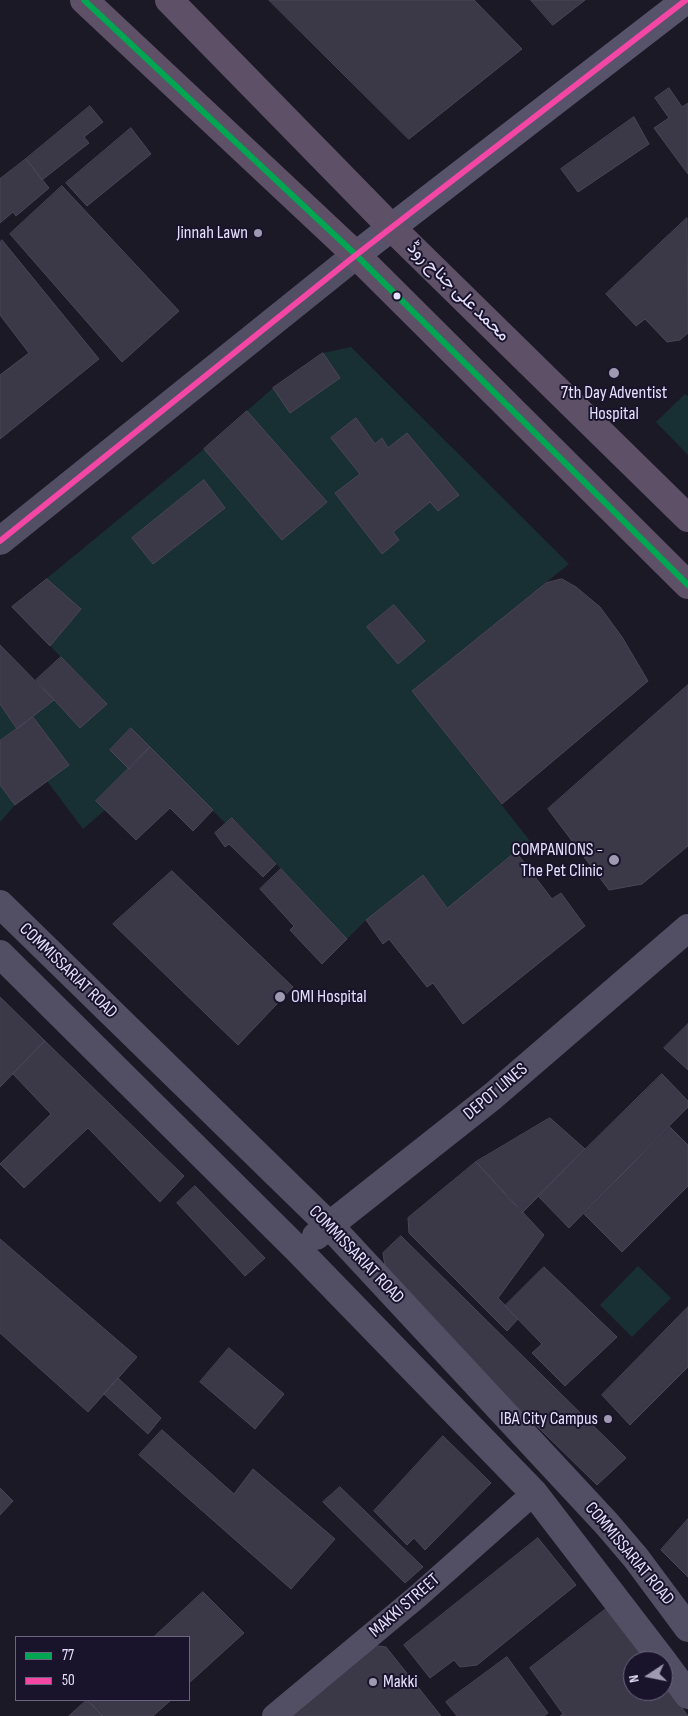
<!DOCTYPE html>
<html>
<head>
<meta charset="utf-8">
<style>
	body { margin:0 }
	#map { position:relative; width:688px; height:1716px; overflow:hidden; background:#1c1926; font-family:"Sofia Sans Condensed",sans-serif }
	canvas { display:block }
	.legend { position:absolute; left:15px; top:1636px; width:175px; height:65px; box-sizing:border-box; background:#19142b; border:1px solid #6b667f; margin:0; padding:6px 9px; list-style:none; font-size:15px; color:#e5e0fd }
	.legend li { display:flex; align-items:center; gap:10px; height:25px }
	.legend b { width:25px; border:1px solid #6b667f }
	.north { position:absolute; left:623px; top:1651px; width:50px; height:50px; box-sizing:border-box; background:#19142b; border:1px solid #6b667f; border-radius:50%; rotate:259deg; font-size:14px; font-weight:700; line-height:20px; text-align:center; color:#e5e0fd }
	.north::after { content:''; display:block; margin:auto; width:18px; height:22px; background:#9f9ab2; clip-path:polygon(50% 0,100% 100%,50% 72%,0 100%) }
</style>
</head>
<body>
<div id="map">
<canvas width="688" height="1716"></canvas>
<ul class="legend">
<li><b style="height:6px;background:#00a651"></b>77</li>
<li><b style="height:6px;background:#f346a5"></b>50</li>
</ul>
<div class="north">N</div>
</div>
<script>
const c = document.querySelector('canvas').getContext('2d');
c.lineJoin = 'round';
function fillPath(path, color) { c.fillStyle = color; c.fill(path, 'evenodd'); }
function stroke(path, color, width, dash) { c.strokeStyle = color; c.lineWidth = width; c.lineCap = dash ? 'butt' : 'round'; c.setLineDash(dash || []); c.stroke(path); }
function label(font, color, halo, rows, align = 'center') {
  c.font = font + ' "Sofia Sans Condensed",Vazirmatn,sans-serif'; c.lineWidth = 4; c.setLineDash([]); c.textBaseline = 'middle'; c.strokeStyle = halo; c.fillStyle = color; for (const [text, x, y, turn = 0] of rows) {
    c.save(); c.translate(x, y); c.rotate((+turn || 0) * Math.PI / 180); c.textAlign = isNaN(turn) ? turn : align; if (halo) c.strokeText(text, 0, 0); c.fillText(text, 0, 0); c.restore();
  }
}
fillPath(new Path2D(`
	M351 347 569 564 412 691 530 841 447 908 423 875 366 920 347 939 233 818 225 823 131 728 110 750 129 769 105 810 83 829 47 781 68 765 33 717 54 700 80 727 107 704 12 607 204 449 273 388 323 353Z
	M685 394 688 396V455L656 422Z
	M0 704 17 729 0 741Z
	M0 785 15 805 0 822Z
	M638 1266 671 1298 632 1337 600 1305Z`), '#183033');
const building = new Path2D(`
	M269 0H474L522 49 409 139Z
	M531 0H585L553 25Z
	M669 88 682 107 688 103V174L654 128 669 118 655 98Z
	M90 106 103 122 84 137 89 143 42 180 26 159Z
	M634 117 649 144 578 192 561 169Z
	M131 128 151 154 87 206 66 183Z
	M26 159 49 188 16 216 13 212 0 223V179Z
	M62 186 179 311 122 362 10 234Z
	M687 218 688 333 680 340 667 342 645 319 636 326 606 294Z
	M2 240 99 359 0 439V375L29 353 0 315V242Z
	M323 353 340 378 290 413 273 388Z
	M247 411 327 502 282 540 204 449Z
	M356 418 375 444 382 438 388 448 407 433 459 495 438 511 430 502 393 532 399 540 382 554 335 493 360 474 331 438Z
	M204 480 225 508 153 564 132 538Z
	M47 579 81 609 50 646 12 607Z
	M562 579 576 587 600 607 622 637 648 681 502 804 412 691 546 583Z
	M394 605 425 641 398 664 367 627Z
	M0 645 54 700 17 729 0 704Z
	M61 657 107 704 80 728 36 680Z
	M688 685V846L642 884 609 890 548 809Z
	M33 717 69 765 15 805 0 785V741Z
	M131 728 150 747 129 769 110 750Z
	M150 747 213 810 193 831 170 808 136 840 96 801Z
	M232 818 276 864 263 877 229 844 225 847 215 833Z
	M516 852 552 899 561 893 585 926 463 1024 433 983 427 987 389 939 383 944 366 920 423 875 447 908Z
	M281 869 347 939 322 964 290 930 294 926 260 889Z
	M172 871 293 987 238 1045 113 924Z
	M0 997 45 1041 0 1087Z
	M688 1024V1070L664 1048Z
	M45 1041 184 1176 160 1202 88 1128 24 1188 0 1164 51 1114 13 1074Z
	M662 1074 688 1101V1107L569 1228 538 1196Z
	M550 1118 585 1149 522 1213 476 1162Z
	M670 1127 688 1145V1186L622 1252 584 1214Z
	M476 1162 544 1235 498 1298 518 1319 507 1331 409 1233 408 1218Z
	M195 1186 265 1258 245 1276 177 1203Z
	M401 1236 626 1458 597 1485 387 1279 383 1253Z
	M0 1239 137 1357 88 1412 0 1333Z
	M544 1267 617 1337 565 1386 532 1353 542 1344 505 1306Z
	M688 1307V1367L630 1425 602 1395Z
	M229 1348 284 1394 255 1429 200 1382Z
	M118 1378 161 1418 148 1434 104 1394Z
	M162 1430 234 1494 253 1469 335 1539 291 1589 139 1455Z
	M443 1436 491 1483 425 1550 414 1538 407 1545 374 1511Z
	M340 1487 423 1567 405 1583 323 1502Z
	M0 1488 13 1501 0 1515Z
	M688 1519V1577L661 1550Z
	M538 1538 576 1585 477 1665 460 1667 454 1660 430 1678 404 1645Z
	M203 1592 244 1633 189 1683V1637H154Z
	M606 1609 647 1661H633V1691H663V1682L688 1716H560L563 1714 530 1668Z
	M377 1646 386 1647 441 1716H290Z
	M507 1657 548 1713 544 1716H457L446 1702Z
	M87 1700 103 1716H69Z
	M89 1700H171L153 1716H103Z`);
fillPath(building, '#3b3847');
stroke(building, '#4a4558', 1);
stroke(new Path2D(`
	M274 1716 418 1596 534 1493`), '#524f65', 24);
stroke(new Path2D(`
	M0 541 356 255
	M0 904 329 1225 607 1524 636 1558 688 1628
	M0 954 298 1250 534 1493 663 1661
	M316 1236 493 1096 688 928
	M663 1661 688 1695`), '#524f65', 28);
stroke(new Path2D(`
	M356 255 686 0`), '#56536b', 28);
stroke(new Path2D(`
	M84 0 356 255 688 585
	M169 0 392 228 688 518`), '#5d5067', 28);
stroke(new Path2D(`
	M84 0 356 255 688 585`), '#00a651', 6);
stroke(new Path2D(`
	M0 541 356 255 686 0`), '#f346a5', 6);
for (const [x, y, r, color] of [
	[258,233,5,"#9f9ab2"],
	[397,296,4.5,"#e5e0fd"],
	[614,373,6,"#9f9ab2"],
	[614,860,6,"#9f9ab2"],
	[280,997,6,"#9f9ab2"],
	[608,1419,5,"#9f9ab2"],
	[373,1682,5,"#9f9ab2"]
]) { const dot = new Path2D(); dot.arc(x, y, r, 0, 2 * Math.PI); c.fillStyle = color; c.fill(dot); stroke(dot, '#19142b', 2); }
label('18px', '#e5e0fd', '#19142b', [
	["Jinnah Lawn",248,233],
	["7th Day Adventist",614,393,"center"],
	["Hospital",614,414,"center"],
	["COMPANIONS -",603,850],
	["The Pet Clinic",603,871],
	["OMI Hospital",291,997,"left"],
	["IBA City Campus",598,1419],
	["Makki",383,1682,"left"]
], 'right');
label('18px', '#e5e0fd', '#19142b', [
	["محمد علی جناح روڈ",458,292,44],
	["COMMISSARIAT ROAD",68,971,44],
	["DEPOT LINES",496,1092,-40],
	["COMMISSARIAT ROAD",356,1255,46],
	["COMMISSARIAT ROAD",629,1554,50],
	["MAKKI STREET",405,1606,-41]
]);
</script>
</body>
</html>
